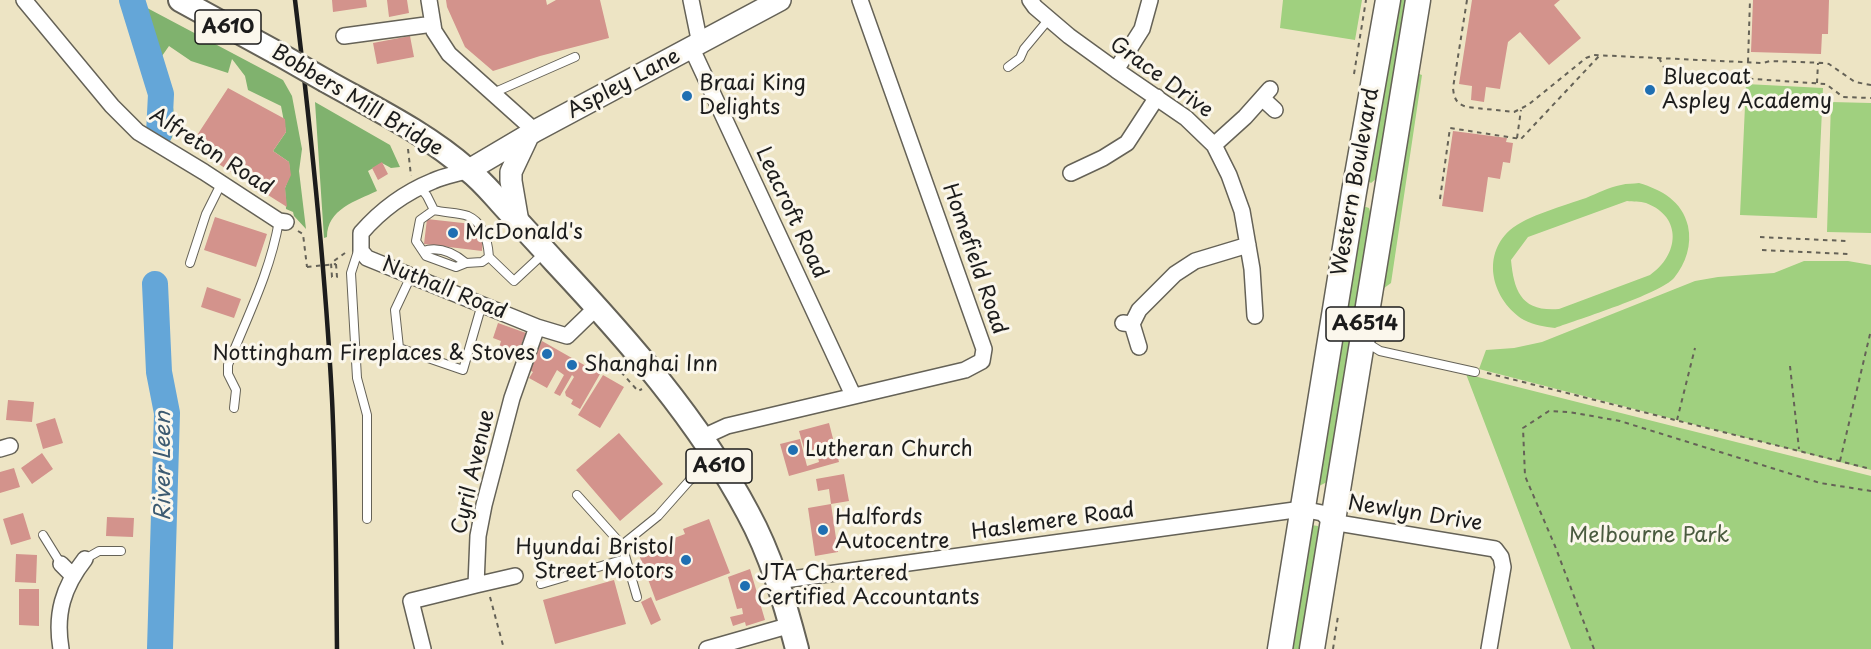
<!DOCTYPE html>
<html>
<head>
<meta charset="utf-8">
<style>
	body { margin:0 }
	canvas { display:block; background:#ede4c4 }
</style>
</head>
<body>
<canvas width="1871" height="649"></canvas>
<script>
const c = document.querySelector('canvas').getContext('2d');
c.lineJoin = 'round';
function fillPath(path, color) { c.fillStyle = color; c.fill(path, 'evenodd'); }
function stroke(path, color, width, dash) { c.strokeStyle = color; c.lineWidth = width; c.lineCap = dash ? 'butt' : 'round'; c.setLineDash(dash || []); c.stroke(path); }
function label(font, color, halo, rows, align = 'center') {
  c.font = font + ' "Playpen Sans",sans-serif'; c.lineWidth = 6; c.setLineDash([]); c.textBaseline = 'middle'; c.strokeStyle = halo; c.fillStyle = color; for (const [text, x, y, turn = 0] of rows) {
    c.save(); c.translate(x, y); c.rotate((+turn || 0) * Math.PI / 180); c.textAlign = isNaN(turn) ? turn : align; if (halo) c.strokeText(text, 0, 0); c.fillText(text, 0, 0); c.restore();
  }
}
fillPath(new Path2D(`
	M1283 0H1362L1355 40 1280 28Z
	M1397 0H1406L1377 178 1371 183 1367 180Z
	M1416 73 1422 75 1391 283 1380 291Z
	M1746 84 1823 88 1817 218 1740 215Z
	M1831 102 1871 103V233L1827 232Z
	M1639 183C1662 190 1682 201 1688 226 1692 245 1686 263 1674 278 1660 294 1579 319 1555 328 1545 327 1534 325 1524 320 1493 301 1480 257 1510 230 1526 216 1566 205 1586 198 1598 193 1609 187 1621 185 1627 183 1633 184 1639 183ZM1627 201C1633 202 1640 201 1646 203 1683 217 1679 255 1650 275L1559 309C1522 312 1514 292 1511 260L1528 237Z
	M1366 207 1369 208 1371 214 1327 482 1319 486 1316 482 1361 208Z
	M1804 261H1848L1871 265V470L1479 369 1486 350 1514 348 1542 342 1695 281 1718 277 1774 273Z
	M1466 374 1871 476V649H1571Z
	M1311 525 1318 526 1319 529 1301 649H1289Z`), '#a0d07f');
fillPath(new Path2D(`
	M134 1 283 80 292 96 302 149 299 171 306 229 294 216 293 212 286 209 285 188 290 175 289 162 273 151 286 132 281 106 248 90 245 76 232 59 228 73 191 61 169 46 162 56 171 92 176 130 171 139 162 138V92Z
	M315 102 390 145 400 167 391 168 382 163 368 171 377 191C356 201 327 209 327 237L324 238Z`), '#80b26e');
stroke(new Path2D(`
	M132 0 161 94 159 134
	M155 284 159 372 167 413 160 649`), '#64a6d8', 26);
fillPath(new Path2D(`
	M332 0H366L367 7 333 12Z
	M387 0H407L409 13 389 17Z
	M446 0H546L547 5 556 0H600L609 38 540 56 493 71 465 47 447 7Z
	M1472 0H1560L1554 5 1581 38 1549 65 1520 32 1508 42 1500 89 1486 87 1484 102 1471 100 1472 86 1459 84Z
	M1753 0H1829L1828 34H1822L1821 54 1751 52Z
	M410 36 414 57 377 64 373 43Z
	M228 88 285 119 286 132 273 151 289 162 291 175 285 188 287 207 190 146Z
	M1453 131 1507 138 1506 142 1513 143 1510 163 1503 162 1500 179 1488 177 1483 212 1442 206Z
	M382 162 388 174 378 180 372 168Z
	M215 217 267 234 256 267 204 250Z
	M427 219 472 224 480 229 479 237 483 238 482 251 424 244Z
	M207 287 241 299 234 318 201 307Z
	M498 323 526 333 516 358 498 351 501 341 493 338Z
	M542 341 600 374 580 409 571 404 573 400 566 396 565 392 574 377 572 375 560 396 554 393 564 375 557 370 547 388 529 378 533 372 527 369Z
	M603 375 624 387 600 428 578 415Z
	M8 400 34 402 32 422 6 420Z
	M55 418 63 443 43 449 36 424Z
	M829 423 839 462 789 476 780 444 800 439 807 466 819 462 816 449 805 452 799 431Z
	M619 433 663 484 620 521 576 470Z
	M42 453 53 469 32 484 21 468Z
	M14 468 20 487 0 493V472Z
	M844 474 849 501 831 504 829 489 818 491 816 479Z
	M831 504 838 552 815 556 808 508Z
	M23 513 31 539 11 545 3 519Z
	M107 517 134 518 133 537 106 536Z
	M709 519 730 573 656 601 638 552 685 534 683 529Z
	M16 554 37 555 36 583 15 582Z
	M750 569 765 620 746 626 745 622 733 626 730 617 743 614 742 608 737 609 728 577Z
	M614 580 626 624 555 644 543 600Z
	M19 589H39V626L19 625Z
	M651 597 661 620 651 625 641 602Z`), '#d3938c');
const service = new Path2D(`
	M1008 67 1020 58 1024 49 1049 19
	M493 93 575 57
	M421 188 427 196 434 210
	M359 248 351 273 357 378 367 415V519
	M423 251C439 246 454 253 466 263
	M489 257 482 262 466 263 456 267 426 256 416 241 420 220 434 210C445 213 458 212 468 216 484 223 488 242 489 257L514 281 543 254
	M190 263 206 214 221 184
	M411 276 395 310 399 348 463 370 482 304
	M1363 345 1372 346 1380 351 1475 372
	M234 408 236 390 228 374V365C247 317 270 273 279 221
	M577 495 622 545 637 597
	M43 535 61 564
	M622 545 658 516 689 481 715 462
	M85 559 99 551H121
	M541 584 625 559`);
const minor = new Path2D(`
	M24 0 112 106 138 132 204 172 279 221 286 222
	M429 0 434 31 449 54 535 131
	M691 0 700 44
	M1030 0 1035 7 1069 36 1116 70 1186 118 1214 145 1229 175 1242 211 1252 269 1255 316
	M344 36 433 24
	M692 49 853 395
	M1116 70 1142 29 1150 0
	M1262 98 1275 110
	M1214 145 1245 117 1270 89
	M469 170C457 174 444 176 433 181 406 192 380 211 361 233V251L367 258 537 327 567 336 597 307
	M1071 173 1103 158 1127 143 1157 97
	M1123 323 1132 324 1139 347
	M1132 324 1139 310 1175 274 1195 261 1248 245
	M703 437 727 426 965 370 982 361 984 349 860 0
	M0 449 10 446
	M61 564 72 575
	M777 581 1302 509 1322 513 1332 522 1495 549 1501 557 1503 567 1489 649
	M476 585 515 576
	M61 649C55 614 63 587 85 559
	M423 649 411 601 476 585 478 536 484 505 512 398 537 327
	M707 649 791 625`);
const secondary = new Path2D(`
	M469 170 535 131 780 0
	M518 222 511 181V172L528 136`);
const primary = new Path2D(`
	M180 0 277 53
	M326 81C374 108 426 133 468 170 480 179 490 191 500 202 518 222 537 242 555 262 627 339 698 419 748 513 771 555 785 603 797 649`);
const trunk = new Path2D(`
	M1280 649 1354 192 1388 0
	M1312 649 1418 0`);
stroke(service, '#656257', 10);
stroke(minor, '#656257', 18);
stroke(secondary, '#656257', 24);
stroke(primary, '#656257', 26);
stroke(trunk, '#656257', 27);
stroke(new Path2D(`
	M1467 0 1453 88C1454 98 1456 104 1467 107L1514 112 1528 105 1586 58 1594 55 1763 63 1770 61 1825 63 1829 64 1855 82 1871 85
	M1659 58 1667 73 1826 84 1843 97 1871 98
	M1748 62 1750 0
	M1354 74 1366 0
	M1817 83 1818 63
	M1517 138 1521 110
	M408 149 411 176
	M1440 199 1450 128 1521 139 1600 55
	M298 231 303 234 307 267
	M1760 237 1846 241
	M1762 250 1848 254
	M336 264 337 277H332L331 263 345 253
	M1790 366 1799 449
	M621 372 638 391 642 389
	M1487 373 1871 469
	M1677 420 1695 348
	M1840 461 1871 330
	M490 597 504 649
	M1333 649 1338 616
	M1594 649 1555 546 1525 476 1523 428 1549 411 1569 412 1620 421 1820 483 1871 491`), '#656257', 2, [4.5, 4.5]);
stroke(service, '#fff', 8);
stroke(minor, '#fff', 15);
stroke(secondary, '#fff', 21);
stroke(primary, '#fff', 22);
stroke(trunk, '#fff', 24);
stroke(new Path2D(`
	M295 0C311 132 325 265 332 399 336 482 336 566 337 649`), '#1c1c1c', 4.5);
const primaryBridge = new Path2D(`
	M277 53 326 81`);
stroke(primaryBridge, '#656257', 26, []);
stroke(new Path2D(`
	M307 267 336 264`), '#656257', 2, [4.5, 4.5]);
stroke(primaryBridge, '#fff', 22);
for (const [x, y, r, color] of [
	[1650,90,6,"#1f6fb2"],
	[687,96,6,"#1f6fb2"],
	[453,233,6,"#1f6fb2"],
	[547,354,6,"#1f6fb2"],
	[572,365,6,"#1f6fb2"],
	[793,450,6,"#1f6fb2"],
	[823,530,6,"#1f6fb2"],
	[686,560,6,"#1f6fb2"],
	[745,586,6,"#1f6fb2"]
]) { const dot = new Path2D(); dot.arc(x, y, r, 0, 2 * Math.PI); c.fillStyle = color; c.fill(dot); stroke(dot, '#fbf7ec', 2); }
for (const [x, y, w] of [
	[228,27,66],
	[1365,324,78],
	[719,466,66]
]) { const box = new Path2D(); box.roundRect(x - w / 2, y - 17, w, 34, 4.5); c.fillStyle = '#fbf7ec'; c.fill(box); stroke(box, '#1c1c1c', 1.5); }
label('bold 20px', '#1c1c1c', null, [
	["A610",228,27],
	["A6514",1365,324],
	["A610",719,466]
]);
label('21px', '#1c1c1c', '#fbf7ec', [
	["Grace Drive",1161,78,36],
	["Aspley Lane",624,84,-28],
	["Bobbers Mill Bridge",357,101,31],
	["Alfreton Road",211,152,33],
	["Western Boulevard",1356,182,-80],
	["Leacroft Road",791,213,65],
	["Homefield Road",974,259,71],
	["Nuthall Road",444,289,22],
	["Cyril Avenue",474,472,-77],
	["Newlyn Drive",1415,514,9],
	["Haslemere Road",1053,522,-8]
]);
label('21px', '#1c1c1c', '#fbf7ec', [
	["Bluecoat",1662,78],
	["Aspley Academy",1662,102],
	["Braai King",699,84],
	["Delights",699,108],
	["McDonald's",465,233],
	["Nottingham Fireplaces & Stoves",535,354,"right"],
	["Shanghai Inn",584,365],
	["Lutheran Church",805,450],
	["Halfords",835,518],
	["Autocentre",835,542],
	["Hyundai Bristol",674,548,"right"],
	["Street Motors",674,572,"right"],
	["JTA Chartered",757,574],
	["Certified Accountants",757,598]
], 'left');
label('21px', '#4a5b3f', '#fbf7ec', [
	["Melbourne Park",1649,536]
]);
label('italic 22px', '#3c5a71', '#fbf7ec', [
	["River Leen",164,466,-90]
]);
</script>
</body>
</html>
